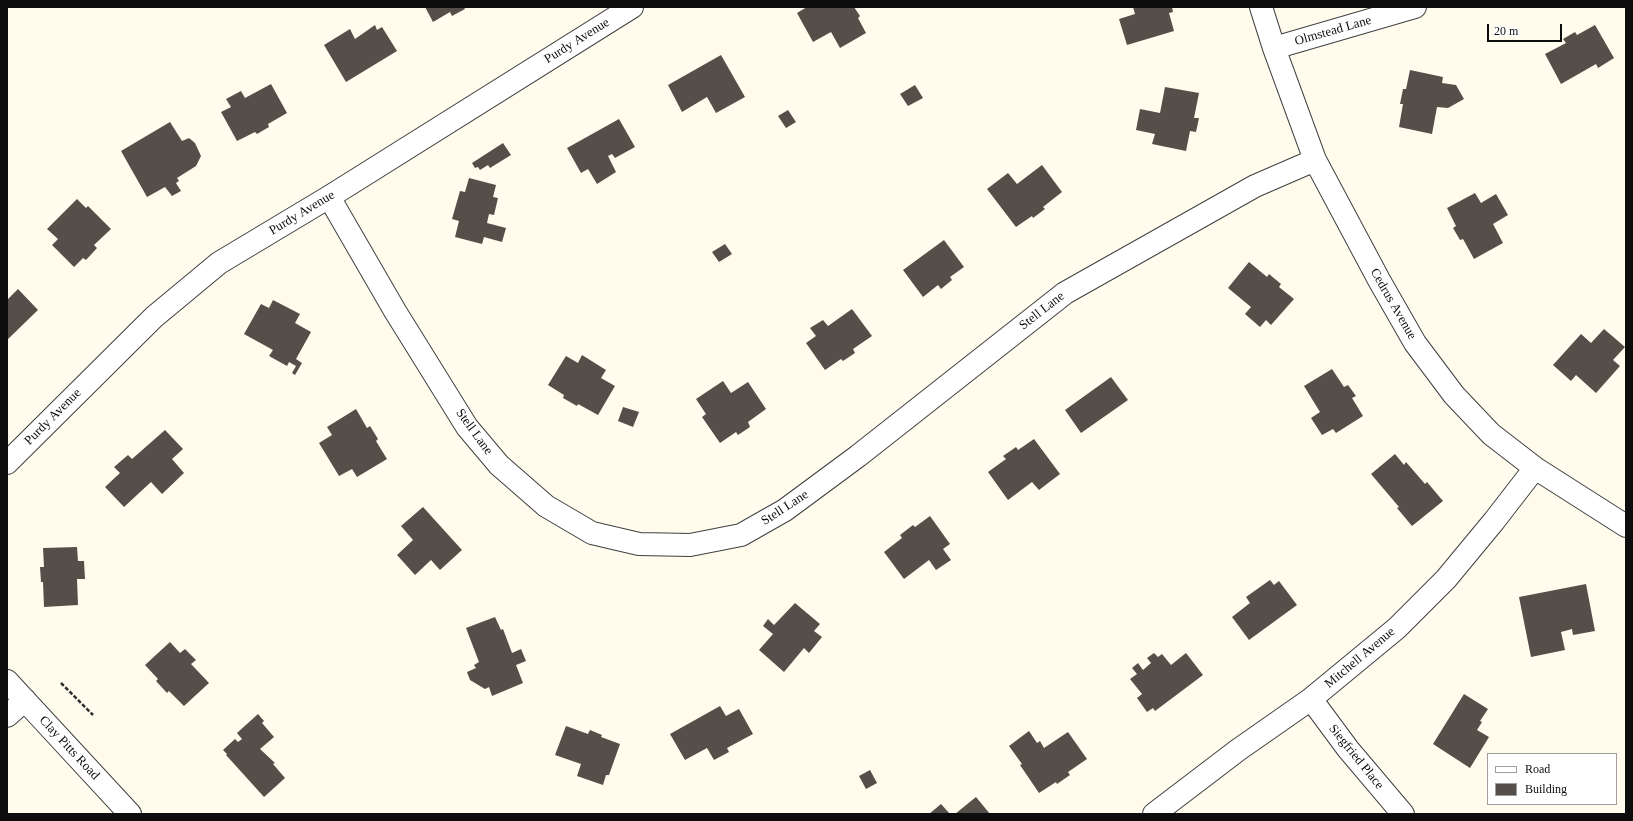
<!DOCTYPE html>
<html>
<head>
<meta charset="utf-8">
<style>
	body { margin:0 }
	#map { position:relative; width:1633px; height:821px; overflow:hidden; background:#fffbed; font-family:Georgia,serif }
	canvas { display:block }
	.frame { position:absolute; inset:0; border:8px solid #0d0d0d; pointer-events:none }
	.legend { position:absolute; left:1487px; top:753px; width:130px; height:52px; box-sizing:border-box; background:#fff; border:1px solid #9e9e9e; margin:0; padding:5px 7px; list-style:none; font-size:12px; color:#0d0d0d }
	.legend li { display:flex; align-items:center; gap:8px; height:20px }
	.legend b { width:20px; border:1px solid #9e9e9e }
	.scale { position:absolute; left:1487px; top:24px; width:75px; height:18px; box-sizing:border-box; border:2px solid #0d0d0d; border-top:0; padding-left:5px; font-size:12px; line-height:14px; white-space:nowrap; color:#0d0d0d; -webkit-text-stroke:3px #fff; paint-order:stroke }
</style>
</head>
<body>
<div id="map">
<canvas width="1633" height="821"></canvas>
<div class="frame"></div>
<ul class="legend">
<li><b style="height:5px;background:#fff"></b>Road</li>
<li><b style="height:11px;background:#564e49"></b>Building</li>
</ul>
<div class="scale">20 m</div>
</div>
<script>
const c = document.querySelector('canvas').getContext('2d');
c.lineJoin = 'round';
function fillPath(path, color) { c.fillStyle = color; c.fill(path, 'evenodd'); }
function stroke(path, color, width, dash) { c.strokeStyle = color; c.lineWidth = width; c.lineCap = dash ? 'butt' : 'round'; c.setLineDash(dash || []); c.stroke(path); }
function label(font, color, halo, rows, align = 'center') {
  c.font = font + ' Georgia,serif'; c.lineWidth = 4; c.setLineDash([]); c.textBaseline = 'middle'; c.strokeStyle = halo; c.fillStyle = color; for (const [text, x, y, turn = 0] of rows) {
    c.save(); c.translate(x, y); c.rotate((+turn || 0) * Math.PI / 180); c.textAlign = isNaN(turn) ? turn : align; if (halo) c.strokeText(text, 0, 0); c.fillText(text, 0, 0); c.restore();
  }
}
fillPath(new Path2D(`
	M425 7H464L465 9 452 16 450 12 433 22Z
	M807 7H854L860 16 858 18 866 33 840 48 831 32 813 42 797 13Z
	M1133 7H1172L1173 12 1169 13 1174 31 1127 45 1119 19 1135 14Z
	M375 25 377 30 382 27 397 51 346 82 324 45 350 29 355 39Z
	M1595 25 1614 58 1598 68 1596 64 1561 84 1545 54 1566 43 1563 39 1575 32 1577 35Z
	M721 55 745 97 716 113 707 97 682 112 668 85Z
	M1410 70 1443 77 1442 83 1456 85 1464 99 1448 108 1437 107 1432 134 1399 127 1403 104H1400L1403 89H1406Z
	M271 84 287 113 268 124 269 127 257 134 255 132 237 141 221 112 231 107 226 99 241 91 245 98Z
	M915 85 923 98 908 106 900 94Z
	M1165 87 1199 93 1194 118H1199L1196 132 1190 131 1186 151 1152 144 1155 134 1136 130 1140 109 1160 113Z
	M788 110 796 122 786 128 778 116Z
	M619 119 635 147 615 158 612 154 608 156 616 172 597 184 588 169 581 173 567 148Z
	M170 122 182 141 189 138 195 143 201 156 196 166 177 178 179 181 176 183 181 191 172 196 165 187 147 197 121 151Z
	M503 143 511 155 490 168 488 165 480 170 478 167 475 168 472 163Z
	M1042 165 1062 192 1043 207 1045 209 1033 218 1032 216 1016 227 987 189 1008 173 1017 184Z
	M469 178 496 185 493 197 498 198 494 215 489 214 487 223 506 228 502 242 484 237 482 244 455 237 459 221 452 219 460 191 465 192Z
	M1475 193 1481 203 1496 194 1508 215 1493 224 1503 243 1474 259 1463 239 1460 240 1453 228 1456 226 1447 208Z
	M77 199 86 208 88 206 111 229 94 245 97 248 86 260 83 258 74 267 52 245 58 239 47 229Z
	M944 240 964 267 950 277 952 280 941 289 938 285 923 297 903 270Z
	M725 244 732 254 719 262 712 252Z
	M1249 262 1267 277 1269 274 1281 284 1279 287 1294 299 1271 325 1266 320 1260 327 1245 314 1251 307 1228 288Z
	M18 289 38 310 7 340V300Z
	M273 300 300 314 295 323 311 332 296 359 302 363 295 375 292 373 296 366 289 362 287 366 269 356 273 350 244 334 261 304 269 308Z
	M852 309 872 336 853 349 855 353 843 361 841 359 825 370 806 343 816 336 810 328 823 320 828 326Z
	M1604 329 1625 347 1613 360 1620 366 1596 393 1576 375 1571 381 1553 365 1581 334 1591 343Z
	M582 355 606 370 601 378 615 386 598 415 578 404 577 406 563 398 564 395 548 385 566 356 578 363Z
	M1332 369 1344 387 1348 385 1356 396 1352 398 1363 416 1336 433 1333 429 1322 435 1311 418 1320 412 1304 386Z
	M1111 377 1128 400 1081 433 1065 410Z
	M723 381 731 393 748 382 766 409 748 422 750 427 738 435 736 432 720 443 702 417 706 414 696 399Z
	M623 407 639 412 633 427 618 421Z
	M356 409 367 428 370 426 378 439 376 441 387 459 357 477 352 469 339 476 319 443 332 435 327 427Z
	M165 430 183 449 172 459 184 473 162 494 151 482 124 507 105 487 120 473 114 467 128 455 132 459Z
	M1034 439 1060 474 1039 490 1032 482 1008 500 988 472 1006 459 1003 456 1016 447 1018 450Z
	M1395 454 1404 465 1406 462 1425 484 1427 482 1443 501 1412 526 1397 508 1399 507 1371 474Z
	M423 507 462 550 440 570 431 560 415 575 397 555 413 540 401 526Z
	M930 516 950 544 943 549 951 560 936 570 929 560 904 579 884 552 902 538 900 535 913 525 915 527Z
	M77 547 78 561H84L85 579H77L78 605 44 607 43 582H41L40 567H44L43 548Z
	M1270 580 1274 585 1279 581 1297 605 1249 640 1232 617 1250 603 1246 597Z
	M1586 584 1595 631 1573 635 1572 629 1561 632 1565 650 1531 657 1519 597Z
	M795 603 820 624 814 631 822 637 809 653 804 648 784 672 759 650 773 634 763 626 768 619 774 625Z
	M495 617 501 630 503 629 512 653 521 649 526 661 516 665 523 683 492 696 489 687 485 689 470 680 467 672 476 668 474 665 479 662 466 628Z
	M170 642 180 653 185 649 196 660 191 664 209 683 184 706 169 691 167 693 156 681 158 679 145 665Z
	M1154 653 1158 657 1162 654 1171 665 1186 653 1203 675 1155 711 1153 708 1147 712 1137 698 1142 694 1130 679 1137 674 1132 668 1138 663 1143 670 1151 663 1147 658Z
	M1464 694 1488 709 1480 721 1482 722 1477 730 1489 737 1470 768 1433 744Z
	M720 706 726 716 739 709 753 734 727 748 729 752 714 760 707 748 685 760 670 734Z
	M258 714 264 721 262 723 274 737 260 749 275 763 273 764 285 778 264 797 226 755 227 754 223 750 235 739 238 742 242 739 237 733Z
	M566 726 588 734 590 730 602 735 601 737 620 744 609 775H606L603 785 577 776 581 764 555 755Z
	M1029 731 1037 743 1040 741 1044 748 1068 732 1087 759 1068 772 1070 775 1057 784 1056 782 1039 793 1020 765 1022 764 1009 746Z
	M870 770 877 783 866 789 859 776Z
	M976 797 990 814H955Z
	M941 804 950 814H929Z`), '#564e49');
const minor = new Path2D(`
	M1261 7 1274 48 1315 160 1379 280 1415 343 1454 395 1491 434 1535 468 1626 526
	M1274 48 1415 7
	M329 197 395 311 467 427 499 465 546 506 592 533 639 544 690 545 741 535 785 510 858 456 1065 293 1255 186 1315 160
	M7 463 154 317 219 263 329 197 632 7
	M7 681 130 814
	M1311 699 1348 749 1403 814
	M7 716 25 700
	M1154 814 1238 750 1311 699 1397 628 1446 579 1494 521 1535 468`);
stroke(minor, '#404040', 24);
stroke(new Path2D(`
	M61 683 93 715`), '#2f2f2f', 2.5, [4, 2]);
stroke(minor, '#fff', 22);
label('13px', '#0d0d0d', '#fff', [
	["Olmstead Lane",1333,31,-16],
	["Purdy Avenue",577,41,-32],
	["Purdy Avenue",302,213,-31],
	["Cedrus Avenue",1393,304,60],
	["Stell Lane",1042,311,-38],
	["Purdy Avenue",53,417,-45],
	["Stell Lane",474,432,54],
	["Stell Lane",785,508,-33],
	["Mitchell Avenue",1360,658,-40],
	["Clay Pitts Road",69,748,47],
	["Siegfried Place",1356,757,51]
]);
</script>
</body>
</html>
